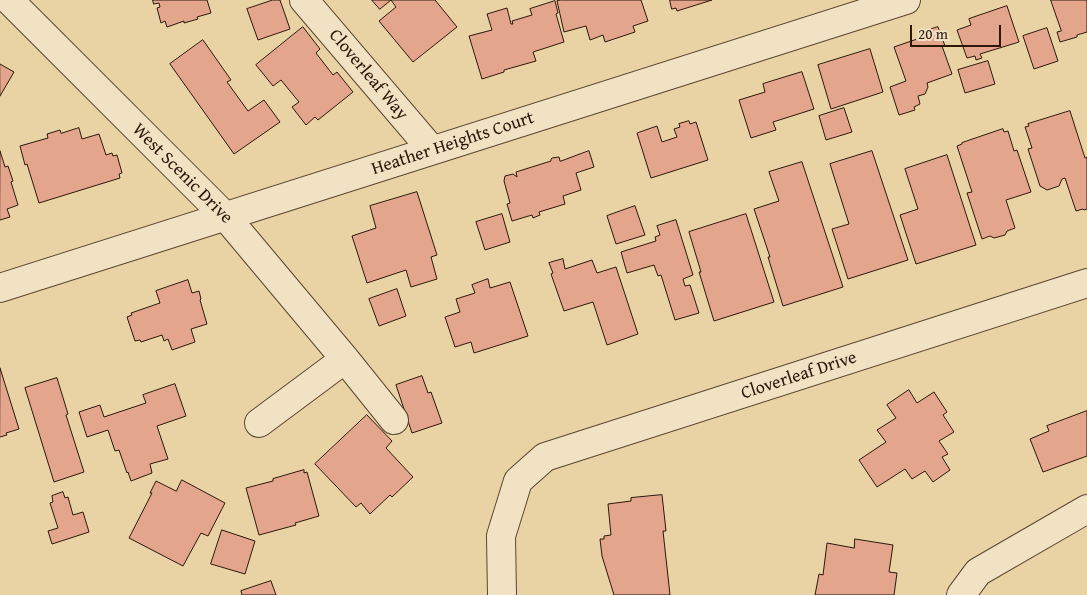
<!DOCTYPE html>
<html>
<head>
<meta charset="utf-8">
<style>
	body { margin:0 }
	#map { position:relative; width:1087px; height:595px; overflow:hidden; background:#e9d3a4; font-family:"Gentium Book Plus",serif }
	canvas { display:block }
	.scale { position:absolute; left:910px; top:25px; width:91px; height:22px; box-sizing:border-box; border:2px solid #2c1709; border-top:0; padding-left:6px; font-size:15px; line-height:18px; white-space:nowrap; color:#2c1709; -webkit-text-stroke:4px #f1e2c4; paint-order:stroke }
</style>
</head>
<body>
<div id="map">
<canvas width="1087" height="595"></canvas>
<div class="scale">20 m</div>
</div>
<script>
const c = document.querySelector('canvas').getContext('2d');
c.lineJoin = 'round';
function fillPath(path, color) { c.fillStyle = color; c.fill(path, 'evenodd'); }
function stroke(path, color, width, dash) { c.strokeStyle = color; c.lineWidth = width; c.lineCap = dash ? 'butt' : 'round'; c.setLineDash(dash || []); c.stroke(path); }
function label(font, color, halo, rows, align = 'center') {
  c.font = font + ' "Gentium Book Plus",serif'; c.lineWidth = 4; c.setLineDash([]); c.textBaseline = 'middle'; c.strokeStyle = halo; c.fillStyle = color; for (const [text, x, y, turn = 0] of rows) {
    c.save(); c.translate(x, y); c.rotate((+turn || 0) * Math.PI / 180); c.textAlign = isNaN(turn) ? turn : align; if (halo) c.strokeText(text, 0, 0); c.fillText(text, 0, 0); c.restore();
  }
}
const building = new Path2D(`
	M153 0H207L211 13 197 17 198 19 184 23V21L167 27 165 21 161 23 157 8 160 7 159 3 154 4Z
	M273 0H280L290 29 258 40 247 9Z
	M372 0H435L457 27 413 62 379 21 396 7 391 0 380 9Z
	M561 0H641L648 21 633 26 635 32 605 42 603 35 590 40 586 26 564 32 557 1Z
	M670 0H712L677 11 676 8 672 9Z
	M1051 0H1087V32L1077 35V37L1060 42 1057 32 1061 31Z
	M555 1 558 13 556 14 564 42 533 52 536 61 504 70V72L482 79 469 36 492 30 487 14 507 8 511 24H513L512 21 532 15 530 9Z
	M1007 6 1019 42 980 54 982 58 976 60 975 56 967 58 957 30 971 25 969 19Z
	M303 27 320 49 316 53 333 75 337 72 353 92 318 120 315 117 306 125 292 107 299 102 281 80 273 86 256 65Z
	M938 27 945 46H942L952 74 927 83 928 87 925 94 918 96 920 104 914 107 915 110 899 115 890 87 906 81 894 47 920 38 919 33Z
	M1047 28 1058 61 1034 69 1023 36Z
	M203 40 231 80 227 82 248 111 264 100 280 122 234 154 170 64Z
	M870 49 883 92 831 109 818 65Z
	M988 61 995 84 965 93 958 70Z
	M0 64 14 72 0 96Z
	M802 72 814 109 773 122 776 130 751 138 739 100 765 92 763 84Z
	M844 108 852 132 826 140 819 116Z
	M1070 111 1085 158 1087 157V209L1084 210 1083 209 1076 211 1065 178 1062 179 1059 186 1047 190 1040 186 1028 149 1032 148 1025 127 1029 126 1028 124Z
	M689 121 690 124 696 122 708 160 651 178 637 133 657 126 662 142 677 137 674 129 680 127 679 124Z
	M79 128 82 139 99 134 106 155 112 153 113 156 117 155 122 173 119 174 120 178 39 203 27 164 25 165 20 146 48 138 47 134 60 130 61 133Z
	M1003 129 1004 132 1008 131 1014 151 1017 150 1031 192 1006 200 1015 228 1007 231 1005 235 994 238 990 236 982 239 967 193 972 192 957 146 962 144V143Z
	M0 151 5 167 8 166 13 181 11 182 18 205 7 209 10 217 0 220Z
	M589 151 594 167 576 173 581 190 563 196 565 204 539 212 540 215 533 218 532 215 512 221 507 204 510 203 504 181 505 176 513 174 517 177 516 172 551 161V159L552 158 559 157 560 161Z
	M872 151 908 260 848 279 832 229 849 224 830 164Z
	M947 155 976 245 916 264 900 215 918 209 905 169Z
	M802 162 843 287 783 306 768 257H770L754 209 779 201 769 172Z
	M417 192 437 255 431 257 437 279 411 287 406 270 367 283 352 236 376 228 370 206Z
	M635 206 645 235 616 244 607 216Z
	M502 214 510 242 485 250 476 222Z
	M746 214 774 302 714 321 699 272H701L689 232Z
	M676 220 693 275 683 279 685 286 690 285 699 313 675 320 661 275 658 276 654 265 627 273 621 252 656 241 655 237 660 235 657 226Z
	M563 259 565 269 592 260 597 273 616 267 638 334 607 345 593 302 564 311 551 274 553 273 549 263Z
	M488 279 490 288 510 282 528 336 474 353 471 342 455 347 445 317 460 312 456 299 475 293 472 285Z
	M188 280 192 293 199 291 201 299 200 300 207 324 191 329 195 342 172 350 168 339 164 341 162 335 141 342 140 340 135 341 127 317 132 315 131 313 160 303 156 291Z
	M397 289 406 316 379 326 369 299Z
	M0 368 19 429 6 433 7 435 0 437Z
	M422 376 428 393 431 392 442 423 412 433 396 385Z
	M57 378 68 414 66 415 84 472 54 482 25 388Z
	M175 384 186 416 157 426 168 459 150 464 152 473 131 481 128 472 127 473 119 450 115 451 108 430 87 437 79 412 100 405 104 417 146 403 143 395Z
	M909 390 917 403 934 392 947 412 943 415 954 432 939 441 948 454 942 457 950 470 933 482 925 471 912 479 905 469 877 487 859 460 886 442 877 430 896 418 887 405Z
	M1087 411V456L1043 472 1030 439 1049 431 1047 426Z
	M367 415 392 441 386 448 413 477 392 497 390 495 370 514 361 503 356 507 315 464Z
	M304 470V473L307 472 319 516 295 523 296 525 259 535 246 488 273 481V479Z
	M182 480 225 503 208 536 201 533 183 566 129 538 152 493H150L156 481 176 491Z
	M63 492 65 498 68 497 73 515 83 512 89 532 52 544 48 531 58 528 50 503 53 502 52 496Z
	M662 495 666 531H663L670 595H614L602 556 600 539H604V536L611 535 608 504 631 501V498Z
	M222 530 255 541 245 574 211 564Z
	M855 539 893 545 889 572 897 573 894 595H815L819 574 823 575 827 543 854 548Z
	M271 581 276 595H242L241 591Z`);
fillPath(building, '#e3a68d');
stroke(building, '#2c1709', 1);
const minor = new Path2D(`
	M9 0 226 217 345 359 394 420
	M304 0 432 150
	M0 288 906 0
	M259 423 345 359
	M502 595 501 536 518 481 545 457 1087 283
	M961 595 978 572 1087 509`);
stroke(minor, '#5b4630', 30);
stroke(minor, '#f1e2c4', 28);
label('18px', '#2c1709', '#f1e2c4', [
	["Cloverleaf Way",368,75,50],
	["Heather Heights Court",453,144,-18],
	["West Scenic Drive",182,174,45],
	["Cloverleaf Drive",799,376,-18]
]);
</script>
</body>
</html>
